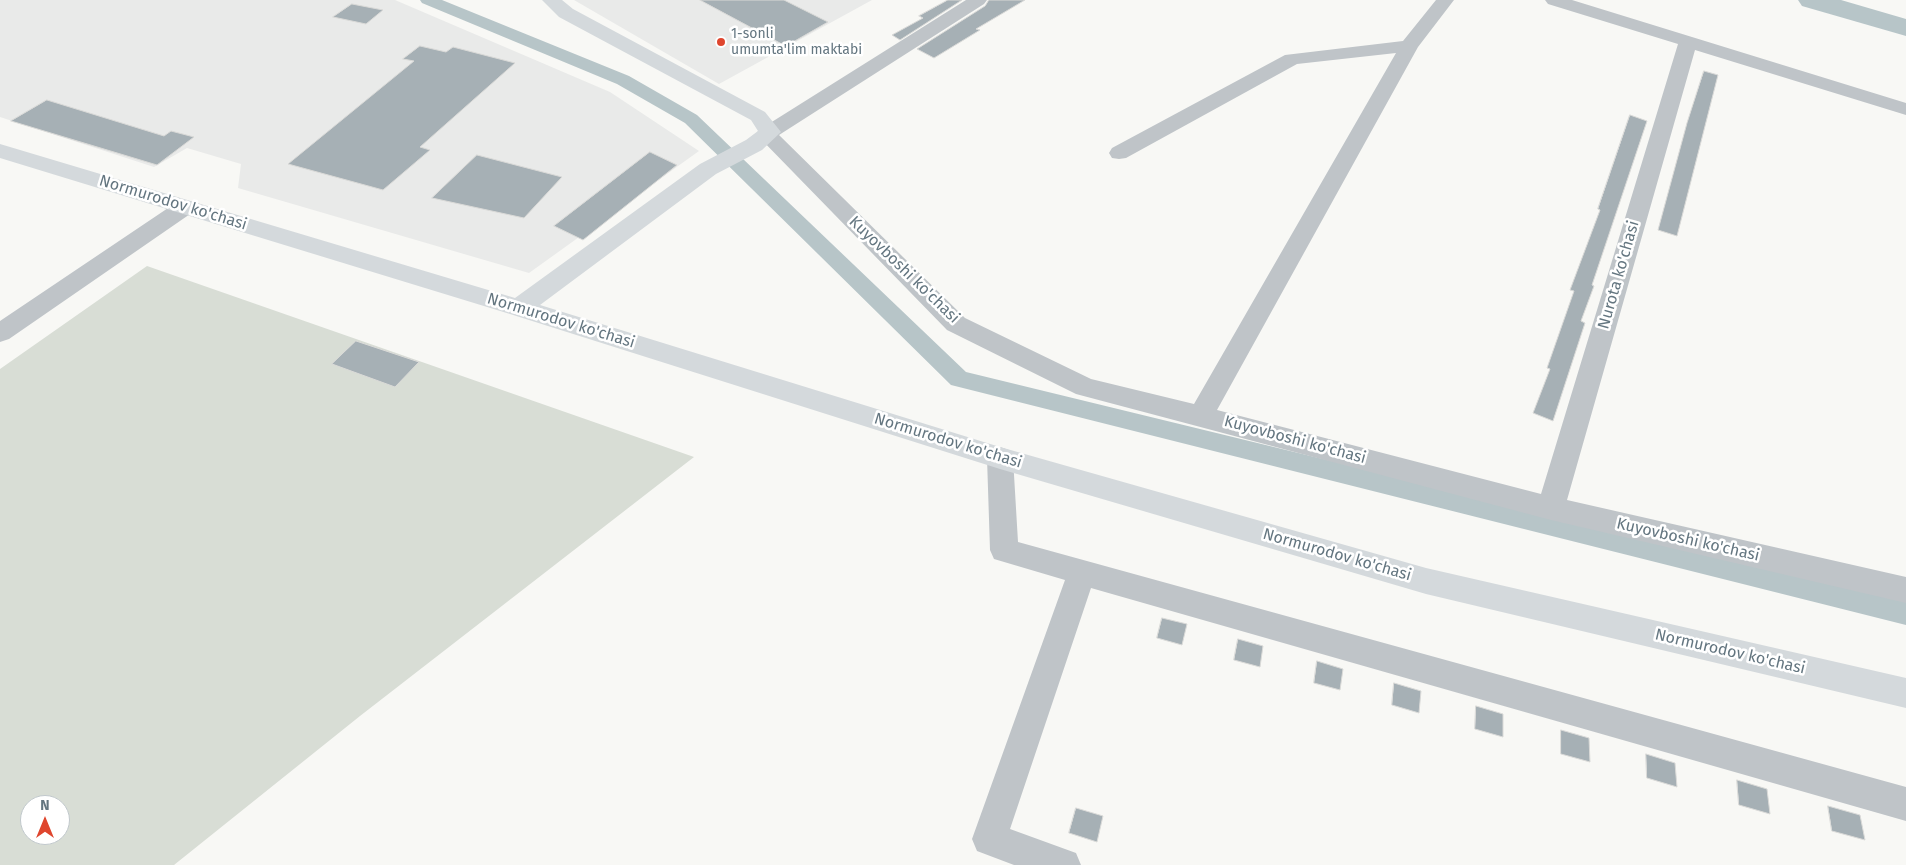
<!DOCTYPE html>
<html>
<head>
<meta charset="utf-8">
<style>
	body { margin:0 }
	#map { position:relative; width:1906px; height:865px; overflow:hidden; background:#f8f8f5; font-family:"Fira Sans",sans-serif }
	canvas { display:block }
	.north { position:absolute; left:20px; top:795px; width:50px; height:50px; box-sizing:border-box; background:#fff; border:1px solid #c1c8cc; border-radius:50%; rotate:0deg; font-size:14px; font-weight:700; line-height:20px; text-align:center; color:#647680 }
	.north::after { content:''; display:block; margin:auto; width:18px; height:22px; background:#df462e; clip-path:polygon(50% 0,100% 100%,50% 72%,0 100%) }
</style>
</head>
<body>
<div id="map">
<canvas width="1906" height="865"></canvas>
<div class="north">N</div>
</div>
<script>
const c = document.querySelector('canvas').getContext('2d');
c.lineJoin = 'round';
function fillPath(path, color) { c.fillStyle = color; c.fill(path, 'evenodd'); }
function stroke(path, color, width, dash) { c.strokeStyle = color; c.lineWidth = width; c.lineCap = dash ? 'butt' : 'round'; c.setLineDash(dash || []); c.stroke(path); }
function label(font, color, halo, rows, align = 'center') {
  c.font = font + ' "Fira Sans",sans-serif'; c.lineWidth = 5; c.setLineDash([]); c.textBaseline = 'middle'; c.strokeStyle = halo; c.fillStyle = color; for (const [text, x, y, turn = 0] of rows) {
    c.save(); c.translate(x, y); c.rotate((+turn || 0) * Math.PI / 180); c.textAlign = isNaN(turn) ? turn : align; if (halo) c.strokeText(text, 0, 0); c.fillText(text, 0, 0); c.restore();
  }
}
fillPath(new Path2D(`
	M0 0H395L610 92 699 151 529 273 238 188 241 164 187 148 154 167 0 117Z
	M574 0H872L719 84Z`), '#e9eae9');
fillPath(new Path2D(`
	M147 266 694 457 360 716 174 865H0V369ZM30 805H60V835H30Z`), '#d8ddd5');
fillPath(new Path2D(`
	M420 0H442L629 76 697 115 966 372 1906 601V625L951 385 685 123 617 84 422 3Z`), '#b7c5c8');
fillPath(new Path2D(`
	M1798 0H1841L1906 19V36L1802 6Z`), '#b7c5c8');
const building = new Path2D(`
	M700 0H784L828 22 786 46Z
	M948 0H962L900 40 892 35 923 18 919 16Z
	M989 0H1025L976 29 980 30 934 58 917 49 985 6Z
	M352 4 383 10 366 24 333 17Z
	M420 46 446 52 453 47 515 63 420 147 430 150 383 190 288 164 414 61 403 59Z
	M1704 71 1718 75 1677 236 1658 230 1687 123Z
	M47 100 164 136 171 131 194 137 157 165 11 121Z
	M1630 115 1647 121 1592 285 1594 286 1581 321 1585 323 1553 421 1533 413 1550 369 1547 368 1574 291 1570 290 1600 210 1598 209Z
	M650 152 677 165 583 240 554 226Z
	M477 155 562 177 524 218 432 198Z
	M356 341 419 362 395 387 332 364Z
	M1162 618 1187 624 1182 645 1157 638Z
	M1238 639 1263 646 1260 667 1234 660Z
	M1317 661 1343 669 1340 690 1314 683Z
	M1394 683 1421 691 1419 713 1392 705Z
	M1476 706 1503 714V737L1475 729Z
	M1561 730 1589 738 1590 762 1561 754Z
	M1646 754 1675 763 1677 787 1647 778Z
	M1737 780 1767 789 1770 814 1739 805Z
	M1828 806 1860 815 1865 840 1832 831Z
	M1076 808 1103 816 1097 842 1069 833Z`);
fillPath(building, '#a6b0b5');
stroke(building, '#dadad8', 1);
fillPath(new Path2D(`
	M966 0H987L984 4 779 135 965 318 1091 379 1194 404 1396 53 1297 64 1126 158 1119 159 1112 158 1109 153 1112 148 1285 55 1403 41 1436 0H1454L1418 47 1217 410 1541 494 1678 44 1548 4 1545 0H1572L1906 103V115L1695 50 1567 500 1906 577V603L1551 520 1076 394 947 330 756 134 759 130Z
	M185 200 193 202 196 207 193 212 9 339 0 342V321L177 202Z
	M1000 447 1009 450 1013 458 1018 542 1906 787V821L1091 588 1010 829 1076 853 1081 865H1014L977 851 972 839 1065 580 994 559 990 550 987 458 991 450Z`), '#bfc4c8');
fillPath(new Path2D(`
	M542 0H562L573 9 765 112 781 132 762 150 716 174 540 305 1000 447 1426 568 1906 678V708L1426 594 1000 469 510 314 0 158V144L515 298 700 164 746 140 758 131 751 120 559 17Z`), '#d4d9dc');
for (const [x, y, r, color] of [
	[721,42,5,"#df462e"]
]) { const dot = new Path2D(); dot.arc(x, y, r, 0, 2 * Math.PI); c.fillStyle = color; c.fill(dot); stroke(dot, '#fff', 2); }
label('14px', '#647680', '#fff', [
	["1-sonli",731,34],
	["umumta'lim maktabi",731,50]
], 'left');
label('16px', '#647680', '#fff', [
	["Normurodov ko'chasi",173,203,17],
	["Kuyovboshi ko'chasi",904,270,44],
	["Nurota ko'chasi",1619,275,-74],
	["Normurodov ko'chasi",561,321,17],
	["Kuyovboshi ko'chasi",1295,440,15],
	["Normurodov ko'chasi",948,441,17],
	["Kuyovboshi ko'chasi",1688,540,13],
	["Normurodov ko'chasi",1337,555,16],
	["Normurodov ko'chasi",1730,652,13]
]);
</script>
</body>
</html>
